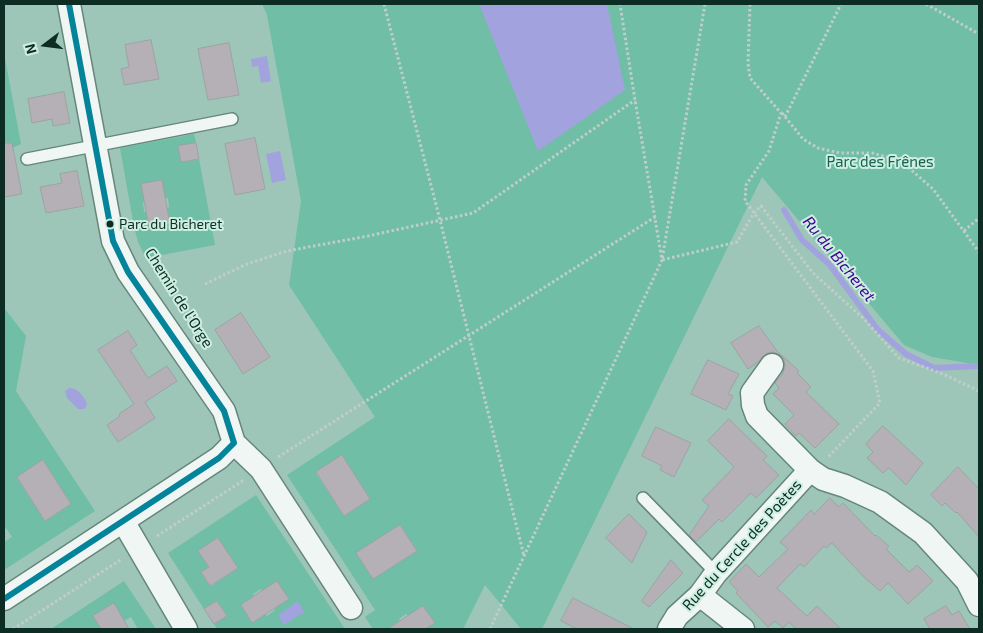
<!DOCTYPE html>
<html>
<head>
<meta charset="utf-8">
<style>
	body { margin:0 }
	#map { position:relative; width:983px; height:633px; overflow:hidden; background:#9ec6b8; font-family:"Exo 2",sans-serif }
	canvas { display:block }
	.frame { position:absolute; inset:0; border:5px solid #0d2c23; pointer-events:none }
	.north { position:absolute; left:20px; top:20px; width:50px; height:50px; -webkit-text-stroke:4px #ccefe1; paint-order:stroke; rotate:255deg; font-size:14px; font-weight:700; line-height:20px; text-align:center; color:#0d2c23 }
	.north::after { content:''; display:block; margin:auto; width:18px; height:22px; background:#0d2c23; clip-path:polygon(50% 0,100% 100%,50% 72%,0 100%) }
</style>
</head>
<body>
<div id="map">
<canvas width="983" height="633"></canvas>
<div class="frame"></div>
<div class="north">N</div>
</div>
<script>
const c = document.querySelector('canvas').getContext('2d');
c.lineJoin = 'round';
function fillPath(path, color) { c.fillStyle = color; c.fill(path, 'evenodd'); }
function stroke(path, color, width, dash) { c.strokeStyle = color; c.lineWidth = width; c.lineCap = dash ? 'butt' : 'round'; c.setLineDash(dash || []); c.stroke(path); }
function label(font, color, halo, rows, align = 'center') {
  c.font = font + ' "Exo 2",sans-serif'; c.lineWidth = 4; c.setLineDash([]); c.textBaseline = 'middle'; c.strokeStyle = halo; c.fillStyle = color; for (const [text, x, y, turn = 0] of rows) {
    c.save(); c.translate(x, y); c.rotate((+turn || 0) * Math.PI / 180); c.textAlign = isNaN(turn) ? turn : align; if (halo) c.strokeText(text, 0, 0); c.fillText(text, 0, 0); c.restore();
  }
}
fillPath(new Path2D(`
	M262 4H979V365L932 357 904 345 762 177 542 629H521L485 585 463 629H425L435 623 423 606 408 616 406 614 399 619 400 621 387 629H373L365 617 375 610 287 475 375 417 289 285 301 201 267 15ZM344 459 370 499 344 516 316 473 329 463ZM400 525 417 551 373 579 357 553Z
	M4 53 21 144 4 152Z
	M194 134 196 143 178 146 182 162 199 159 215 245 146 258 138 242 134 227 120 148ZM168 198 169 207 167 208 170 223 150 227 147 211 144 212 143 202Z
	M4 308 26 336 16 391 95 511 4 570V542L12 537 4 525ZM43 460 71 504 45 521 17 478Z
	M256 495 345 629H217L214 624 227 615 217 601 204 609 168 553ZM218 538 238 568 211 586 201 572 209 567 198 551ZM261 589 275 610 267 616 265 614 252 622 241 605 254 597 253 594Z
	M124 581 156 629H138L131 617 124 621 114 604 93 616 101 629H51Z`), '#6fbea5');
fillPath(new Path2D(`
	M479 4H607L625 90 538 151Z
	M267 56 271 81 261 83 258 66 252 67 251 59Z
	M280 151 286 180 272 183 266 154Z
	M69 388C77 387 85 397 87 404 86 409 83 410 78 409L67 398 65 391Z
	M298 601 304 612 284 625 278 615Z`), '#a2a3de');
stroke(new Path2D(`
	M784 210 802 240 829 264 878 330 906 354 934 368 979 366`), '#a2a3de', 6);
const building = new Path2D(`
	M151 40 159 79 124 85 121 69 129 67 125 45Z
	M229 43 239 95 208 100 198 49Z
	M64 92 70 123 53 126 52 119 32 123 28 99Z
	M255 138 265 189 235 195 225 144Z
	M4 143H12L22 194 4 197Z
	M196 143 199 159 181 162 178 146Z
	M77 171 84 206 46 213 40 187 62 183 60 174Z
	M162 180 170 224 149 227 141 184Z
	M241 313 270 357 243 374 215 330Z
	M759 326 777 351 799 371 797 373 811 387 806 392 839 424 815 448 799 433 796 436 785 424 794 415 773 394 779 388 775 383 783 373 785 367 784 359 779 354 773 352 767 353 762 357 757 363 748 369 731 343Z
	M128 331 137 345 130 350 148 378 167 366 177 381 145 402 155 418 118 442 107 425 120 416 119 414 134 404 98 350Z
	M708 360 739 374 728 394 733 396 726 410 691 394Z
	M729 419 767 456 763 460 779 475 756 498 751 493 722 522 719 519 696 542 689 535 709 506 702 500 734 467 708 441Z
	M883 426 923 463 906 485 889 468 883 473 867 458 873 452 866 444Z
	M656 427 691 443 674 477 660 470 662 466 642 456Z
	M342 455 370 499 344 516 316 472Z
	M43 460 71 504 45 521 17 477Z
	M958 467 979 489V537L957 512 956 513 945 503 942 506 931 495Z
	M830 498 839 507 843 503 875 536 876 535 889 546 886 549 909 572 917 565 933 581 908 604 888 583 880 591 864 577 832 543 826 548 824 546 804 567 800 564 777 588 807 616 817 606 841 629H794L795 628 789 622 783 628 775 621 768 627 736 593 738 591 729 582 746 564 759 577 788 549 780 542 811 510 814 514Z
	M629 514 647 532 632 563 606 538Z
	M400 525 417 551 373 579 356 553Z
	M218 538 238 568 210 586 201 572 209 567 198 551Z
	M671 560 683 573 649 607 642 601Z
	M277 581 289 599 252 623 241 605Z
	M573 598 634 629H577L561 621Z
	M217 601 227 616 214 624 204 609Z
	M114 603 129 629H101L93 616Z
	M423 606 435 623 425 629H388Z
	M946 606 952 615 959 611 970 629H930L924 619Z`);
fillPath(building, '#b5b0b5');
stroke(building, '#9ca3a2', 1);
const lane = new Path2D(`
	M27 159 232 119
	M643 498 716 573`);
const street = new Path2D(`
	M772 365 752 393 753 405 757 416 810 470 823 479 845 486 880 502 923 533 967 581 979 605
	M234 443 261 469 351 608
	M123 521 186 629
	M700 595 743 629
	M4 599 219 458 234 443 224 411 128 272 113 241 69 4
	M669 629 677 616 700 595 716 573 810 470`);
stroke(lane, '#65867c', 14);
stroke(street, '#65867c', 25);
stroke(new Path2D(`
	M384 4 440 220 524 556
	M705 4 662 260 737 242 754 213 761 206 813 273 863 318 899 358 943 374 979 391
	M750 4 748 63 750 78 781 113 769 151 746 185 745 201 873 371 880 403 827 458
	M926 4 979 34
	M782 113 803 139 818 148 840 153H872L901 161 933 189 979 252
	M785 117 841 4
	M964 231 979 218
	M205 284 247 264 287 251 368 236 473 213 635 100
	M278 457 655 217
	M157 536 244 480
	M13 629 122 559
	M490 629 662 260 635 100 620 4`), '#c0cec9', 3, [2.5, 2.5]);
stroke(lane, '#f0f6f4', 11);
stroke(street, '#f0f6f4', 22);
stroke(new Path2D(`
	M4 599 219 458 234 443 224 411 128 272 113 241 69 4`), '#04849b', 6);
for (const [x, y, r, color] of [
	[110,224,4.5,"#0d2c23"]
]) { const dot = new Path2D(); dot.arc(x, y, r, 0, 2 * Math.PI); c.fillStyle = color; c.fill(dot); stroke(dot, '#ccefe1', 2); }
label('14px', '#0d2c23', '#ccefe1', [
	["Parc du Bicheret",119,224]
], 'left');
label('15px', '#19614d', '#ccefe1', [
	["Parc des Frênes",880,162]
]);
label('15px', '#0d2c23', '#ccefe1', [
	["Chemin de l'Orge",179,298,58],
	["Rue du Cercle des Poètes",742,545,-48]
]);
label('italic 16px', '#400091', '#ccefe1', [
	["Ru du Bicheret",839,259,51]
]);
</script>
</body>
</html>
